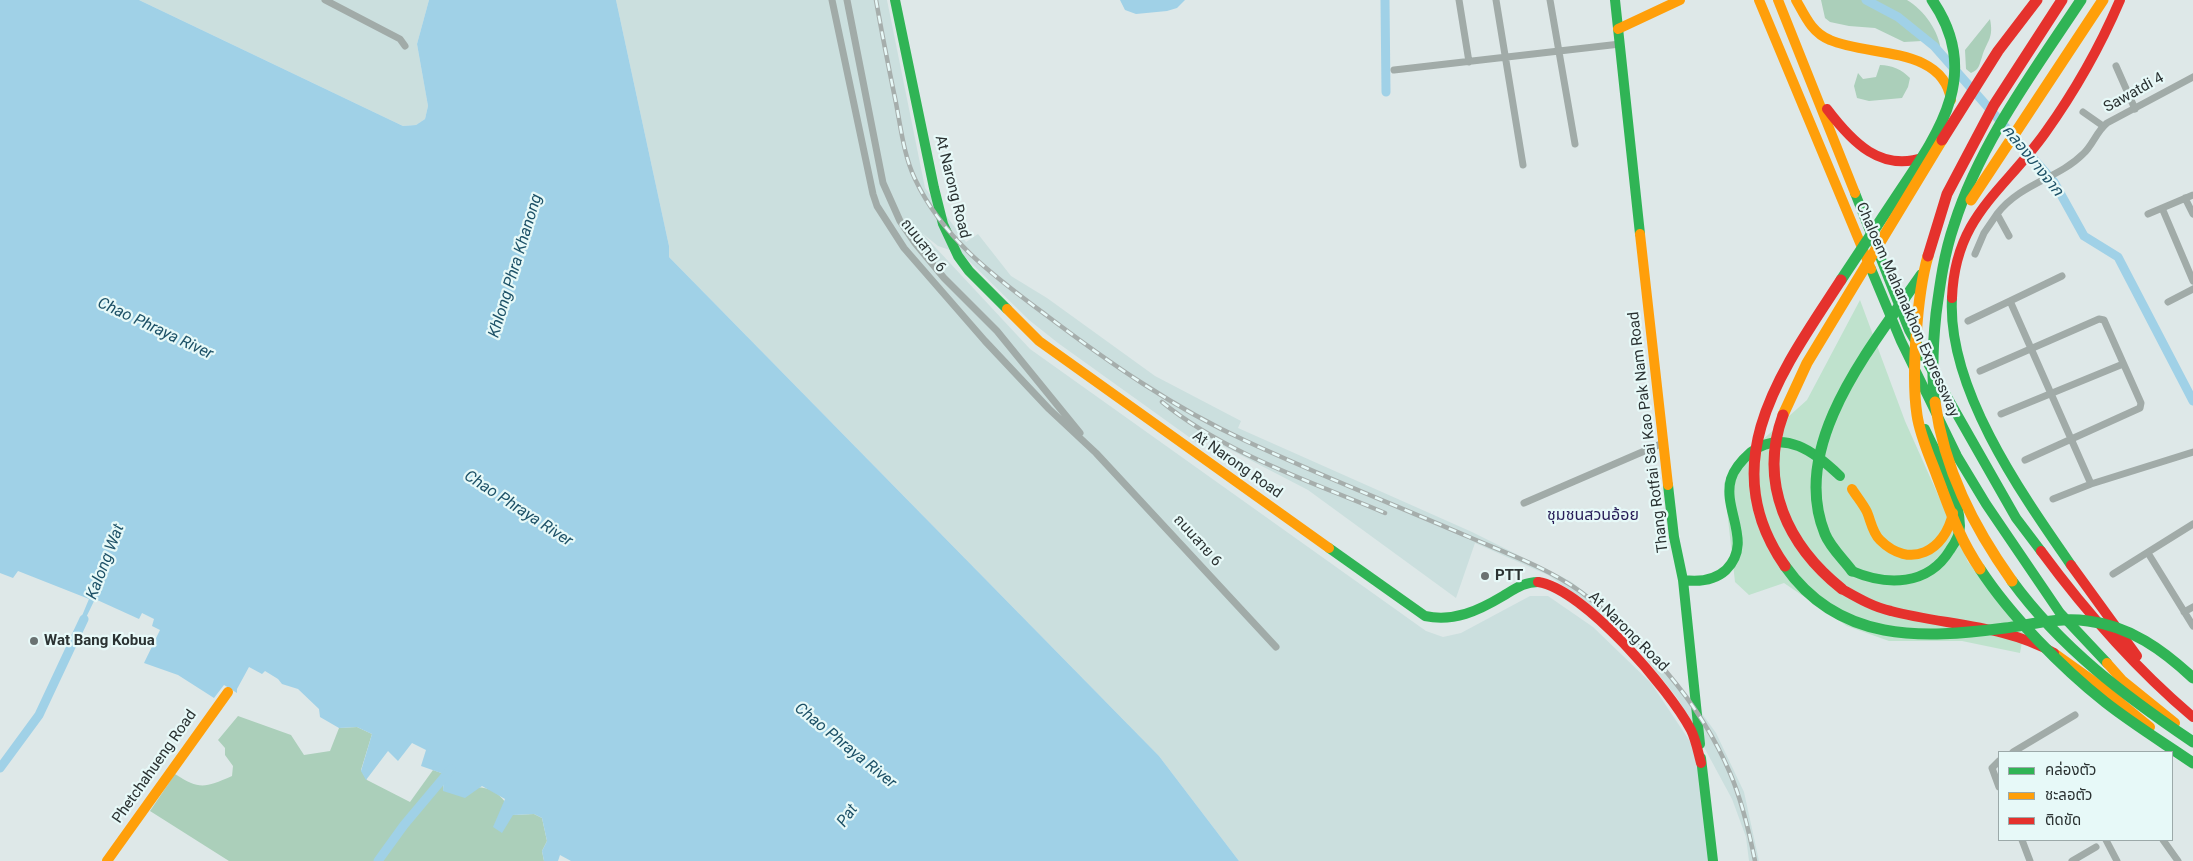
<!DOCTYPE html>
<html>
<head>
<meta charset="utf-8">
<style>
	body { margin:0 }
	#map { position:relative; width:2193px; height:861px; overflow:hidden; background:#dee8e8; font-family:Roboto,"Noto Sans Thai",sans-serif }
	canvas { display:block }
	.legend { position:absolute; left:1998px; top:751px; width:175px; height:90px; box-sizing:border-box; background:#e7f9f8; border:1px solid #9ca9a9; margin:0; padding:6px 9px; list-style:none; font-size:15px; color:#2b3232 }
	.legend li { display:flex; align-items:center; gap:10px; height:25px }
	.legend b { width:25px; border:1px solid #9ca9a9 }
</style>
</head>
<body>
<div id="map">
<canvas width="2193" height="861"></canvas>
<ul class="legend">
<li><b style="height:6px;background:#30b455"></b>คล่องตัว</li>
<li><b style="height:6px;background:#ff9f0a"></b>ชะลอตัว</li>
<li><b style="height:6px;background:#e5322d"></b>ติดขัด</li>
</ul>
</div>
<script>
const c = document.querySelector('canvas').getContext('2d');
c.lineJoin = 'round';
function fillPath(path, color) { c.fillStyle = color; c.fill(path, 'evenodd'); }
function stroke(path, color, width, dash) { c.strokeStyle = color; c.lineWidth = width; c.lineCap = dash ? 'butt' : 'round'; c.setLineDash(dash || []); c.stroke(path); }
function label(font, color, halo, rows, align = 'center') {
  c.font = font + ' Roboto,"Noto Sans Thai",sans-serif'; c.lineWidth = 4.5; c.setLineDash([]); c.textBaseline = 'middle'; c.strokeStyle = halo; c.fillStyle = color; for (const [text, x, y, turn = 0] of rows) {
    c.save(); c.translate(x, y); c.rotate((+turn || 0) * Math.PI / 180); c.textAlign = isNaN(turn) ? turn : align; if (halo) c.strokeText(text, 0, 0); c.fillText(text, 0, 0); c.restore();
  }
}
fillPath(new Path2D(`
	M139 0H429L417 44 428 106 425 119 416 125 403 126Z
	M616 0H887L925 188 966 242 978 234 1011 276 1047 298 1155 376 1241 421 1238 428 1472 532 1570 581 1589 595 1642 642 1693 701 1716 733 1744 792 1759 861H1749L1746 837 1732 799 1678 699 1631 640 1594 608 1548 575 1475 543 1456 598 1308 490 1204 436 1196 442 1058 343 1029 320 962 254 938 246 922 233 1030 349 1426 631 1443 637 1461 633 1530 596H1548L1593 627 1651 683 1697 752 1709 861H1239L1159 756 669 257V246Z`), '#cbdfde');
fillPath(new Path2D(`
	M1860 300 1905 421 1968 562 2025 626 2020 653 1962 641H1889L1847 626 1784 583 1749 595 1735 582 1724 483 1741 459 1807 400Z`), '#bfe2cd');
fillPath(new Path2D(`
	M1821 0H1907C1924 10 1939 31 1941 51L1922 41 1904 42 1875 28 1849 26 1830 22 1825 18Z
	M1990 19C1994 39 1987 40 1982 57 1979 65 1980 69 1971 73L1966 69 1965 50Z
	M1880 65C1892 65 1902 70 1910 78L1908 87 1902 98 1869 101 1857 98 1854 86 1858 73 1863 79 1876 77Z
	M238 716 291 735 304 755 330 751 339 728 357 727 372 734 361 770 367 780 410 802 433 770 444 774 443 791C477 787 495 779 513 815L534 814 542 818 547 841 542 851 544 861H229L150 811 175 774C200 790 204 788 232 776L233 766 225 755V748L218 740Z`), '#abcfba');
fillPath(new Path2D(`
	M0 0H139L403 126 416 125 425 119 428 106 417 44 429 0H616L669 246V257L1159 756 1239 861H571L560 855 558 861H544L542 851 547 841 542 818 534 814 513 815 502 833 493 827 505 799 482 786 465 798 443 791 444 774 421 766 426 750 412 743 398 761 388 751 366 780 361 771 372 734 357 727 339 728 320 717 319 709 298 689 282 684 278 679 265 671 262 674 249 667 237 689V693L224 685 214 698 178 675 144 663 160 630 152 626 154 619 142 613 139 619 95 599 81 628 79 623 89 599 18 571 13 578 0 573Z
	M1120 0H1185L1177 8 1167 11 1136 14 1125 10Z`), '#a0d1e7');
stroke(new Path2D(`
	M1385 0 1386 92
	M1866 0 1898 17 1934 46 2054 182 2084 236 2118 257 2193 401
	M0 768 39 715 84 619
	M378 861 404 825 451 769`), '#a0d1e7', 9);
stroke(new Path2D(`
	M325 0 400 39 405 46
	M832 0 873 194 877 206 904 248 985 341 1049 409 1096 453 1276 647
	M847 0 883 183 900 221 915 243 944 278 997 331 1080 433
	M1459 0 1469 62
	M1496 0 1523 165
	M1550 0 1575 144
	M2116 66 2135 109
	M1394 70 1620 44
	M2083 112 2103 126
	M2185 198 2193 214
	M2162 208 2193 281
	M2148 214 2193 195
	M2009 236 1997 214C2021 183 2058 179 2083 154 2093 145 2096 132 2107 123L2193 77
	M1975 254 1984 233 1997 214
	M2062 276 2010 301 2091 484
	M2168 302 2193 289
	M1968 321 2010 301
	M1980 371 2099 319 2104 320 2141 403 2140 408 2025 460
	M2001 414 2123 364
	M2053 499 2091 484 2193 452
	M1524 503 1663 443
	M2148 553 2193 626
	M2113 574 2193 524
	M2184 612 2193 607
	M2013 752 2075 715
	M1999 761 1992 768 1999 787
	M2022 840 2030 861
	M2106 840 2117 861
	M2163 840 2178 861
	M2072 861 2096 847`), '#a1aba8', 7);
stroke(new Path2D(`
	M895 0 934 188 943 224 958 256 969 271 1007 309
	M1615 0 1640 234
	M1855 193 1909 330 2016 518 2041 551
	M1871 269 1901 341 1957 456 1986 504 2060 613 2107 663
	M1952 298C1947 388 2021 493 2071 565
	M1668 485 1674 537 1683 580 1700 744
	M1329 548 1425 616C1454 622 1478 611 1503 596 1515 589 1524 582 1538 582
	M1852 571C1887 586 1928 586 1950 550 1955 543 1960 535 1960 526 1959 492 1939 459 1925 429
	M1683 580C1698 582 1714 581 1726 570 1754 542 1722 510 1731 479 1734 469 1743 459 1751 452 1784 428 1815 452 1840 476
	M1701 758 1713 861`), '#30b455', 10);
stroke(new Path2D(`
	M1759 0 1871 269
	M1778 0 1855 193
	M1796 0C1805 16 1812 33 1830 40 1869 57 1943 46 1951 100
	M1618 29 1680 0
	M1640 234 1668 485
	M1007 309 1039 341 1329 548
	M1852 489C1857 497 1863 504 1867 512 1871 521 1872 532 1880 540 1910 570 1945 551 1953 513
	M2054 653 2099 685 2150 727
	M2107 663 2123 681 2175 723
	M107 861 228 692`), '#ff9f0a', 10);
stroke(new Path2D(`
	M1827 109C1852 142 1881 173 1925 157
	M1952 298C1955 216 2003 192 2045 133 2075 91 2100 47 2120 0
	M2041 551C2086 612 2135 668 2193 717
	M2071 565 2137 656
	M1538 582C1584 589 1670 690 1691 730 1696 740 1698 752 1701 763
	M1842 589C1858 598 1873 607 1891 611 1944 625 2006 625 2054 653`), '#e5322d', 10);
const rail = new Path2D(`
	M876 0C882 34 889 69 896 103 901 129 904 156 915 179 943 239 995 277 1046 315 1108 362 1174 408 1246 441 1319 475 1395 505 1469 537 1506 553 1548 568 1581 592 1642 637 1700 702 1730 773 1742 801 1749 831 1755 861
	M1162 402C1226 454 1310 481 1385 513`);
stroke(rail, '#a6aeac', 4.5);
stroke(rail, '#e7f9f8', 2.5, [8]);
stroke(new Path2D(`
	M1841 280C1861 250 1881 220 1900 191 1942 129 1981 71 1932 0
	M1935 402C1931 373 1933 343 1936 314 1940 284 1944 254 1954 225 1980 143 2034 71 2081 0
	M1785 566C1839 643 1922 639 2005 628 2033 624 2060 617 2088 621 2130 626 2163 650 2193 678
	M1980 569C2010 615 2062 668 2105 702 2133 724 2164 743 2193 763
	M1852 571C1844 560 1830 547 1825 534 1788 444 1873 345 1921 275
	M2012 581C2061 648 2125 696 2193 742`), '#30b455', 11);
stroke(new Path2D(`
	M1971 200 2103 0
	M1928 256C1917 294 1911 376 1917 415 1920 436 1930 457 1937 476 1950 510 1959 538 1980 569
	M1935 402C1944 469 1973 526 2012 581
	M1783 415 1807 363 1942 140`), '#ff9f0a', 11);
stroke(new Path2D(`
	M1942 140 1998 51 2037 0
	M1928 256 1947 194 1994 105 2062 0
	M1783 415C1758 484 1788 546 1842 589
	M1785 566C1712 462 1783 369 1841 280`), '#e5322d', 11);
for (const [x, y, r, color] of [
	[1485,576,5,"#6a7272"],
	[34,641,5,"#6a7272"]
]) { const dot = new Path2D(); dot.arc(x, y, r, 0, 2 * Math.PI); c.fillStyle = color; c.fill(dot); stroke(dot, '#e7f9f8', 2); }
label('15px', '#2b3232', '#e7f9f8', [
	["Sawatdi 4",2134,93,-29],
	["At Narong Road",952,187,76],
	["ถนนสาย 6",923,246,52],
	["Chaloem Mahanakhon Expressway",1907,310,66],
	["Thang Rotfai Sai Kao Pak Nam Road",1649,432,-97],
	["At Narong Road",1237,465,35],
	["ถนนสาย 6",1197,541,48],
	["At Narong Road",1628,632,45],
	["Phetchahueng Road",155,767,-55]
]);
label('bold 15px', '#2b3232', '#e7f9f8', [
	["PTT",1495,576],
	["Wat Bang Kobua",44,641]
], 'left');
label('italic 16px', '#1d5167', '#e7f9f8', [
	["คลองบางจาก",2032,161,51],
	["Khlong Phra Khanong",516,266,-73],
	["Chao Phraya River",155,329,25],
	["Chao Phraya River",518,509,33],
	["Kalong Wat",106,562,-69],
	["Chao Phraya River",845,746,39],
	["Pat",848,816,-55]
]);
label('16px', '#281e58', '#e7f9f8', [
	["ชุมชนสวนอ้อย",1593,516]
]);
</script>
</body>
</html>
